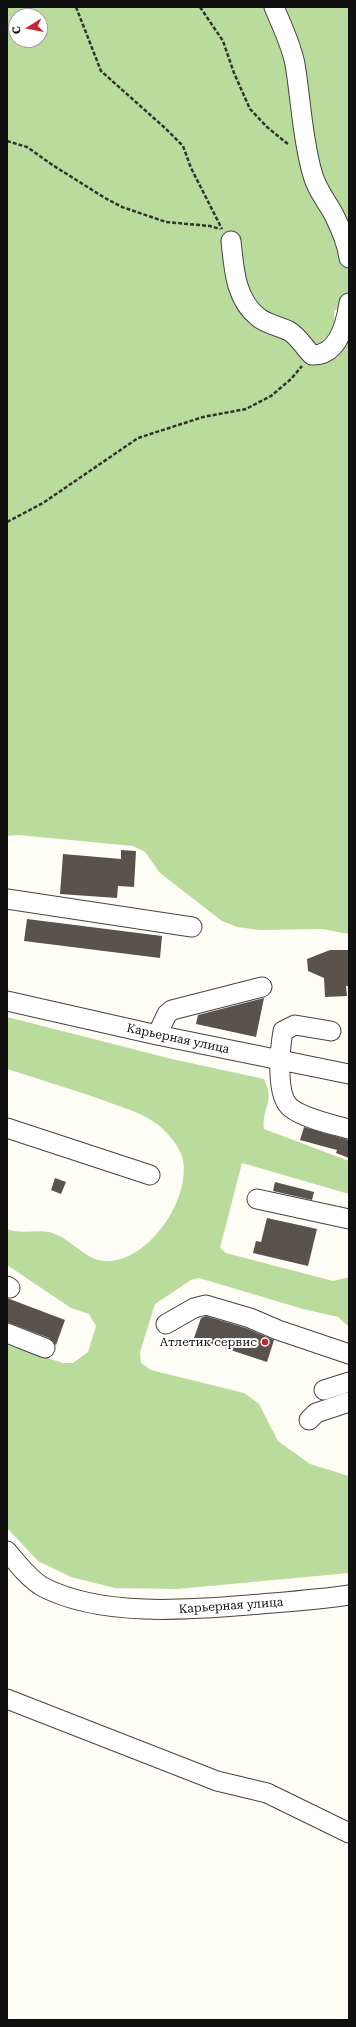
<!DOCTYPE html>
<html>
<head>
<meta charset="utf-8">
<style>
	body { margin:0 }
	#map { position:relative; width:356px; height:2027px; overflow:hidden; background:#fffdf5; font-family:"Roboto Serif",serif }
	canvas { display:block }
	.frame { position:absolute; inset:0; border:8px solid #111; pointer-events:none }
	.north { position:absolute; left:8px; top:8px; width:40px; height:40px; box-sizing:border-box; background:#fff; border:1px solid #a0a0a0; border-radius:50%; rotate:259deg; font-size:11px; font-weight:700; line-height:16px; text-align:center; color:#111 }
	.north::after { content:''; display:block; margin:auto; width:14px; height:18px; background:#c4262e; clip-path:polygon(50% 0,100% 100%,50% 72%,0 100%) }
</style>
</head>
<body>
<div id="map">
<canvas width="356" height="2027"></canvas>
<div class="frame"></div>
<div class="north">С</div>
</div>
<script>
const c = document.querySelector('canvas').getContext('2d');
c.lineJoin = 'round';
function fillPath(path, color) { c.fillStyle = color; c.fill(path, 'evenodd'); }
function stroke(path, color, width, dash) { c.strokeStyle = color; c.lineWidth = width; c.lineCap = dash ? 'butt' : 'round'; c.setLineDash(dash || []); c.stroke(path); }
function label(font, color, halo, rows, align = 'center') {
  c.font = font + ' "Roboto Serif",serif'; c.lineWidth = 4; c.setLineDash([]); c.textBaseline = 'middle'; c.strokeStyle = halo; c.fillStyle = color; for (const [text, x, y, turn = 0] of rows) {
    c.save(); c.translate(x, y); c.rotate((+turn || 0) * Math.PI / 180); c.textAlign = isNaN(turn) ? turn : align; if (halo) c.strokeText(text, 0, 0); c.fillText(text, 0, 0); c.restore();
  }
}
fillPath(new Path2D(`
	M7 7H349V304H344L334 311 335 328 349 334V934L322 929 260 930 237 927 222 921 160 873 145 852 133 846 18 835 7 836ZM16 16H40V40H16Z
	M7 1017 172 1059 264 1079C276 1103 261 1108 264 1129L349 1161V1194L242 1163 220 1248 226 1253 333 1281 349 1277V1327L338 1317 303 1309 199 1278 191 1280 155 1304 140 1352 141 1363 151 1370 244 1393 259 1404 278 1441 310 1464 349 1476V1573L177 1589 115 1588 71 1577 38 1561 7 1528V1345L63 1363H73L88 1352 96 1326 89 1314 71 1308 7 1265V1229C22 1235 41 1228 55 1234 74 1241 87 1263 110 1261 151 1258 190 1199 183 1160 180 1146 168 1133 157 1124 142 1113 125 1108 108 1102 75 1090 41 1080 7 1069Z`), '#b9dc9c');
fillPath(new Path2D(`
	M121 850 136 851 134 887 118 886 117 898 60 894 63 854 121 859Z
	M27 919 162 936 160 958 24 941Z
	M330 950H349V986H346L347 996 325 997 324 978 308 971 307 959Z
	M264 998 256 1037 196 1024 198 1015Z
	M304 1127 349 1140V1158L336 1153 337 1150 300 1140Z
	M55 1178 66 1182 61 1194 51 1190Z
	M275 1182 314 1192 312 1200 273 1191Z
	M267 1218 317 1229 308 1266 253 1253 256 1241 261 1242Z
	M7 1298 65 1320 56 1345 49 1338 7 1322Z
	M206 1316 246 1328 274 1340 267 1362 194 1338 201 1318Z`), '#5a524d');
const minor = new Path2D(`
	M274 7C282 26 291 44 295 64 301 100 302 137 312 172 316 189 326 200 334 215 341 229 347 242 349 258
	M231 241C234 268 235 299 258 317 266 324 279 326 289 331 298 336 304 347 312 355 338 356 346 323 349 303
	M7 899 192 927
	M7 1001 157 1035 349 1074
	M331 1031 295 1025 283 1031C280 1049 275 1096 291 1108 303 1118 334 1125 349 1129
	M157 1035 167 1014 172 1010 262 987
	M7 1128 150 1175
	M257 1199 349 1219
	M7 1286 10 1288
	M166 1324 194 1308 206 1305 250 1318 278 1330 349 1354
	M7 1333 45 1348
	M324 1390 349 1382
	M309 1420 316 1413 349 1402
	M7 1551C17 1563 29 1579 43 1587 101 1617 187 1610 249 1605 283 1602 316 1600 349 1595
	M7 1699 217 1781 267 1793 349 1833`);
stroke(minor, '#444', 21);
stroke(new Path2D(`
	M76 7 101 71 165 128 183 146 191 168 222 229
	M200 7 223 41 234 73 250 109 267 127 289 145
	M7 141 27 147 54 166 105 198 122 207 166 222 210 226 220 229
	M7 522 43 503 138 438 203 417 246 409 271 396 291 379 302 366`), '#333', 2.5, [4, 2]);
stroke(minor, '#fff', 19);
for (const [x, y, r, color] of [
	[265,1342,4,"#c4262e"]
]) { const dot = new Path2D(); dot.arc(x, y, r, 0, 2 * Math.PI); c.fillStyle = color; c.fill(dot); stroke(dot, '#fff', 1.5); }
label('12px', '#111', '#fff', [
	["Карьерная улица",178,1039,12],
	["Карьерная улица",231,1606,-4]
]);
label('12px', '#111', '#fff', [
	["Атлетик сервис",257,1342]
], 'right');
</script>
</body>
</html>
